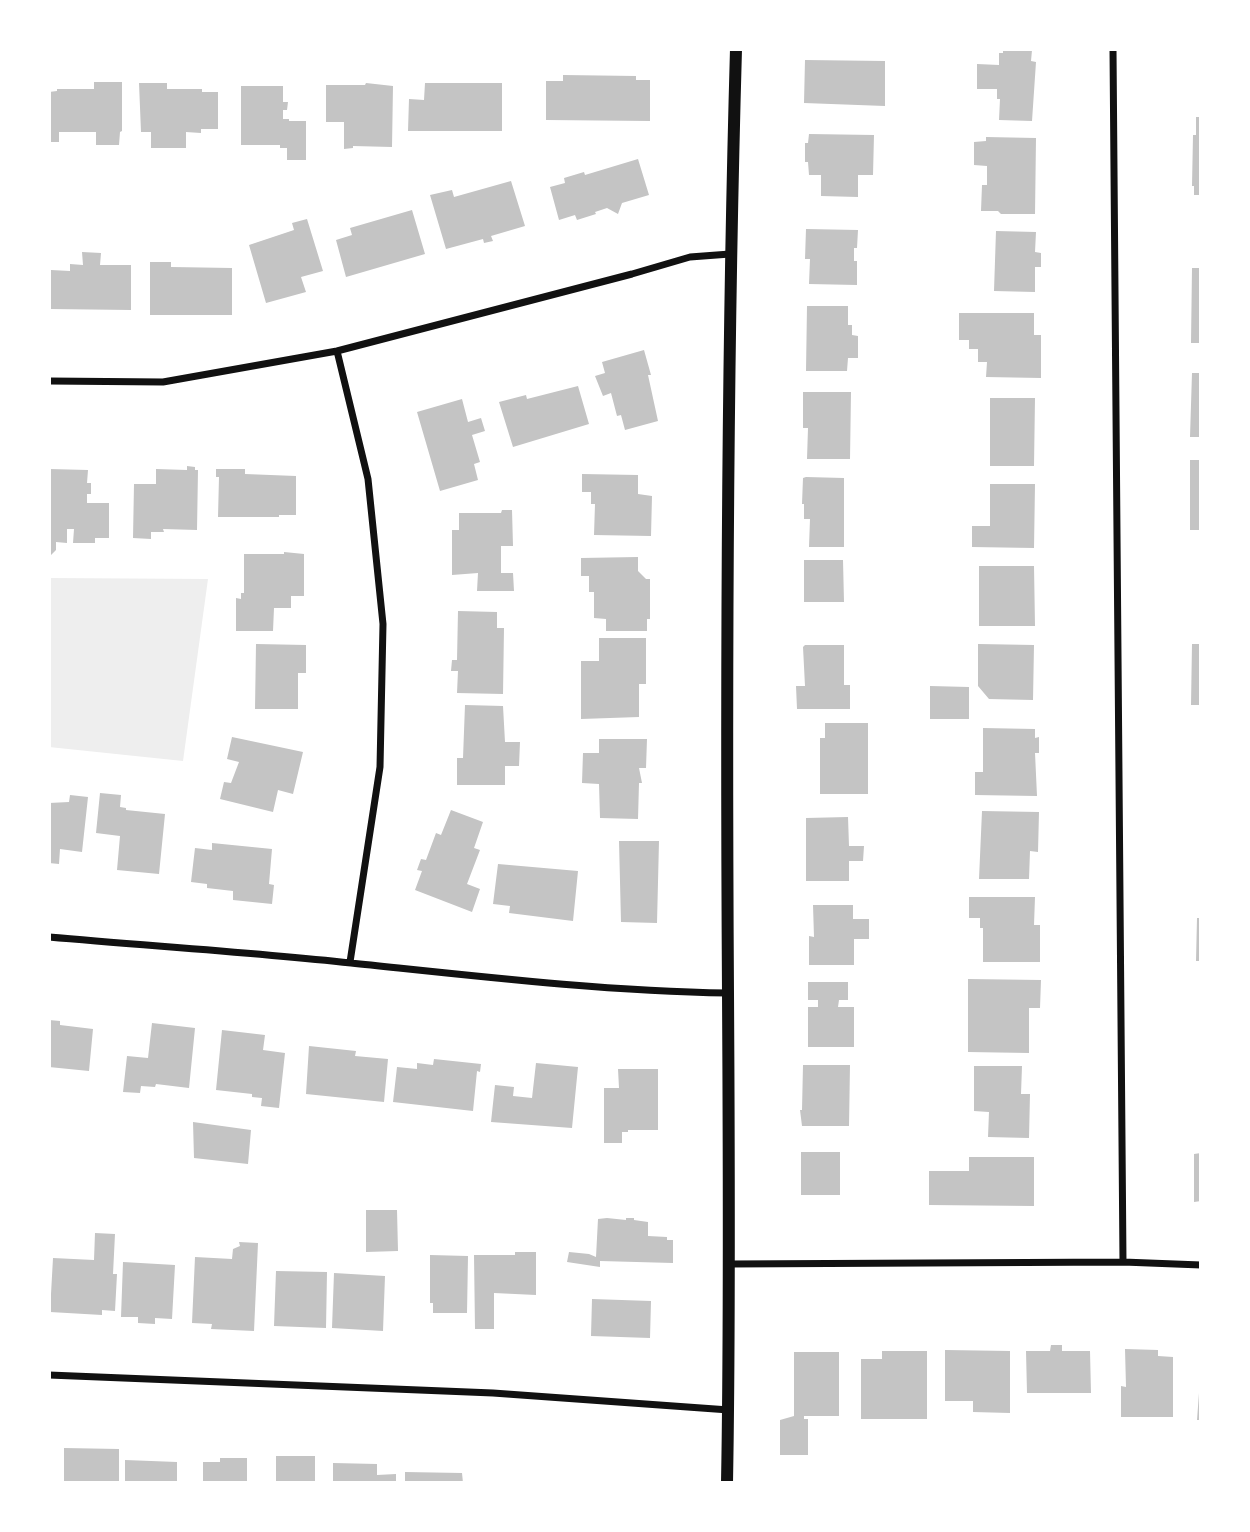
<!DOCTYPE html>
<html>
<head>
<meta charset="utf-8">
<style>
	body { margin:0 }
	#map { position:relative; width:1250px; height:1532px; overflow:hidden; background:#fff; font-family:"Source Sans 3",sans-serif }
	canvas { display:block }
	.frame { position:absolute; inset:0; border:51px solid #fff; pointer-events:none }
</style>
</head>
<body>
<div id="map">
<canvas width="1250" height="1532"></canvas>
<div class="frame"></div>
</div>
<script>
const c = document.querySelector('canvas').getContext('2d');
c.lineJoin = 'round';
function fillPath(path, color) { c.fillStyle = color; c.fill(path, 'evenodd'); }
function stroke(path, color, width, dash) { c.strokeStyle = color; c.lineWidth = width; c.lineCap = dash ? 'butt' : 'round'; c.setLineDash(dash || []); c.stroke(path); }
fillPath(new Path2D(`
	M49 578 208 579 183 761 49 747Z`), '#eee');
fillPath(new Path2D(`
	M1003 50H1032L1031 61 1036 62 1032 121 999 120 1000 99H997V89H977V64L999 65V53H1003Z
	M805 60 885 61V106L804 103Z
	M563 75 636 76V80H650V121L546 120V81H563Z
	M94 82H122V131L120 132 119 145H96V132H59V142H49V92L57 91V89H94Z
	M139 83H167V89H202V92H218V129H201V133L186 132V148H151V132H141Z
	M366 83 393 86 392 147 353 146V148L344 149V122H326V85H365Z
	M425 83H502V131H408L409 99 424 100Z
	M241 86H283V102H288L287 110H283V119H289V121H306V160H287V148H280V145H241Z
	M1196 117H1201V195H1194V186H1192L1193 135H1196Z
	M809 134 874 135 873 175H858V197L821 196V175H809L808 162H805V143H808Z
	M986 137 1036 138 1035 214H1001L998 211H981L982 185H987V166L974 165V142L986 141Z
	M638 159 649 195 622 203 618 214 607 208 595 212 596 214 577 220 575 215 559 220 550 187 565 183 564 178 584 172 585 175Z
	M511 181 525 226 491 236 493 241 484 243 483 239 446 249 430 195 452 190 454 197Z
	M412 210 425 254 346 277 336 240 352 235 350 228Z
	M307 219 323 271 301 277 306 292 266 303 249 245 294 230 292 223Z
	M806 229 858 230 857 248H854V261H857V285L809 284 810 259H805Z
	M996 231 1036 232 1035 252 1041 253V267H1035V292L994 291Z
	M82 252 101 253 100 265H131V310L50 309 51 270 70 271V264L83 265Z
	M150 262H171V267L232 268V315H150Z
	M1192 268H1201V343H1191Z
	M807 306H848V325H852V335L858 336V358H848L847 371H806Z
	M959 313H1034V335H1041V378L986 377 987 362H978V349H969V340H959Z
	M644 350 651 375H648L658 421 625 430 621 415 617 416 611 393 603 396 595 376 605 373 602 362Z
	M1192 373H1201V437H1190Z
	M578 386 589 424 513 447 499 402 526 395 527 399Z
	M803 392H851L850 459H807L808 428H803Z
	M990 398H1035L1034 466H990Z
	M462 399 468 422 481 418 485 431 472 435 480 462 474 464 478 480 440 491 417 412Z
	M1190 460H1201V530H1190Z
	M187 466 195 467V470H198L197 530 163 529 164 532H151V539L133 538 134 484H156V469L187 470Z
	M49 469 88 470 87 483H91V494H87V503H109V538H95V543H73L74 529H67V543L56 542V550L49 557Z
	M216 469H245V474L296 476V515H279V517H218L219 477H216Z
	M582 474 638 475V494L652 496 651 536 594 535 595 504H591V492H582Z
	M806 477 844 478V547H809L810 519H804V504H802L803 478Z
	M990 484H1035L1034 548 972 547V526H990Z
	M502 510H512L513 546H501V573H513L514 591H477L478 573 452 575V530H459V513H501Z
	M284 552 304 554V596H291V608H274L273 631H236V598L241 599V593H244V554H284Z
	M638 557V571L646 579H650V619H647V631H606V619L594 618V592H589V576H581V558Z
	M804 560H843L844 602H804Z
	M979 566H1034L1035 626H979Z
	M458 611 497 612V628H504L503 694 457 693 458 671H451L452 660H457Z
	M599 638H646V684H639V717L581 719V661H599Z
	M256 644 306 645V673H298V709H255Z
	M978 644 1034 645 1033 700 989 699 978 686Z
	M1192 644H1201V705H1191Z
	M805 645H844V685H850V709H797L796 686H805L803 647Z
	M930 686 969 687V719H930Z
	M465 705 503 706 505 742H520L519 766H505V785H457V758H463Z
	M825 723H868V794H820V738H825Z
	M983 728 1035 729V738L1039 737V753H1035L1037 796 975 795V772H983Z
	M232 737 303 752 293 794 278 790 273 812 220 799 224 782 231 783 239 762 227 759Z
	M599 739H647L646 768H639L642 783H639L638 819 600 818 599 784 582 783 583 753H599Z
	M100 793 121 795 120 807 126 808V810L165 814 159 874 117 870 120 836 96 833Z
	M70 795 88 797 82 852 60 849 59 864 49 863V803L69 802Z
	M451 810 483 822 474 848 480 850 467 884 480 889 472 912 415 890 422 871 417 870 421 859 426 860 436 833 441 835Z
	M982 811 1039 812 1038 852 1030 851 1029 879H979Z
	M848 817 849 846H864L863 861H849V881H806V818Z
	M619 841H659L657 923 621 922Z
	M212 843 272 849 269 884 274 885 272 904 233 900V891L207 888V884L191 882 195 848 212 850Z
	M498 864 578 871 573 921 509 913 510 906 493 904Z
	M969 897H1035L1034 925H1040V962H983V928H980V918H969Z
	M813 905H853V919H869V939H854V965H809V936L814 937Z
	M1197 918H1201V961H1196Z
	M968 979 1041 980 1040 1008H1029V1053L968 1052Z
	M808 982H848V1000H839L838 1007H854V1047H808V1007H818V1000H808Z
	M49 1020 60 1021V1025L93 1029 89 1071 49 1067Z
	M152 1023 195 1028 189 1088 156 1084 155 1087 141 1086 140 1093 123 1092 127 1056 148 1058Z
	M222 1030 265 1035 263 1050 285 1053 279 1108 261 1106 262 1098 252 1097V1094L216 1090Z
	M309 1046 356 1051 355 1056 388 1059 384 1102 306 1094Z
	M434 1059 481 1064 480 1072 477 1071 473 1111 393 1102 397 1067 417 1069V1063L433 1065Z
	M536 1063 578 1067 572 1128 491 1122 495 1085 514 1087 513 1096 532 1098Z
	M803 1065H850L849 1126H802L800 1110H802Z
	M974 1066H1022L1021 1094H1030L1029 1138 988 1137 989 1112 974 1111Z
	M618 1069H658V1130H628V1132H622V1143H604V1088H619Z
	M193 1122 251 1130 248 1164 194 1158Z
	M801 1152H840V1195H801Z
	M1201 1153V1201L1194 1202V1154Z
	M969 1157H1034V1206L929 1205V1171H969Z
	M366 1210H397L398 1251 366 1252Z
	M607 1218 626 1220V1218H634V1220L648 1222V1236L667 1237V1240H673V1263L600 1261V1267L567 1262 569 1252 589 1254 596 1257 598 1219Z
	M95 1233 115 1234 113 1274H117L115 1311 102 1310V1315L50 1312 53 1258 94 1260Z
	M239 1242 258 1243 254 1331 211 1329 212 1324 192 1323 195 1257 232 1259 233 1249 240 1246Z
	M515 1252H536V1295L494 1293V1329H475L474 1255H515Z
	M430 1255 468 1256 467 1313H433V1303H430Z
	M123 1262 175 1265 172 1319 155 1318V1324L138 1323V1317H121Z
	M276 1271 327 1272 326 1328 274 1326Z
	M334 1273 385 1276 383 1331 332 1328Z
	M592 1299 651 1301 650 1338 591 1336Z
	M1051 1345H1062V1351H1090L1091 1393H1027L1026 1351H1050Z
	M1125 1349 1158 1350V1356L1173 1357V1417H1121V1386L1126 1387Z
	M945 1350 1010 1351V1413L973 1412V1401H945Z
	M882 1351H927V1419H861V1359H882Z
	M794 1352H839V1416H804V1419H808V1455H780V1420L794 1416Z
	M1199 1393H1201V1420H1197Z
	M64 1448 119 1449V1483H64Z
	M276 1456H315V1483H276Z
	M220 1458H247V1483H203V1462H220Z
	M125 1460 177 1462V1483H125Z
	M333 1463 377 1464V1475L396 1474V1483H333Z
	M405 1472 462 1473 463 1483H405Z`), '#c4c4c4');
stroke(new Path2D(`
	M1113 49 1123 1262
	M337 351 368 479 383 624 380 767 350 962
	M49 381 163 382 337 351 632 274 690 257 730 254
	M49 937C150 946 251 952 351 963 476 976 602 991 728 993
	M730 1264 1123 1262 1201 1265
	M49 1375 493 1393 729 1410`), '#111', 7);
stroke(new Path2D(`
	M727 1483C730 1320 729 1156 728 993 726 678 727 363 736 49`), '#111', 12);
</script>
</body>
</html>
